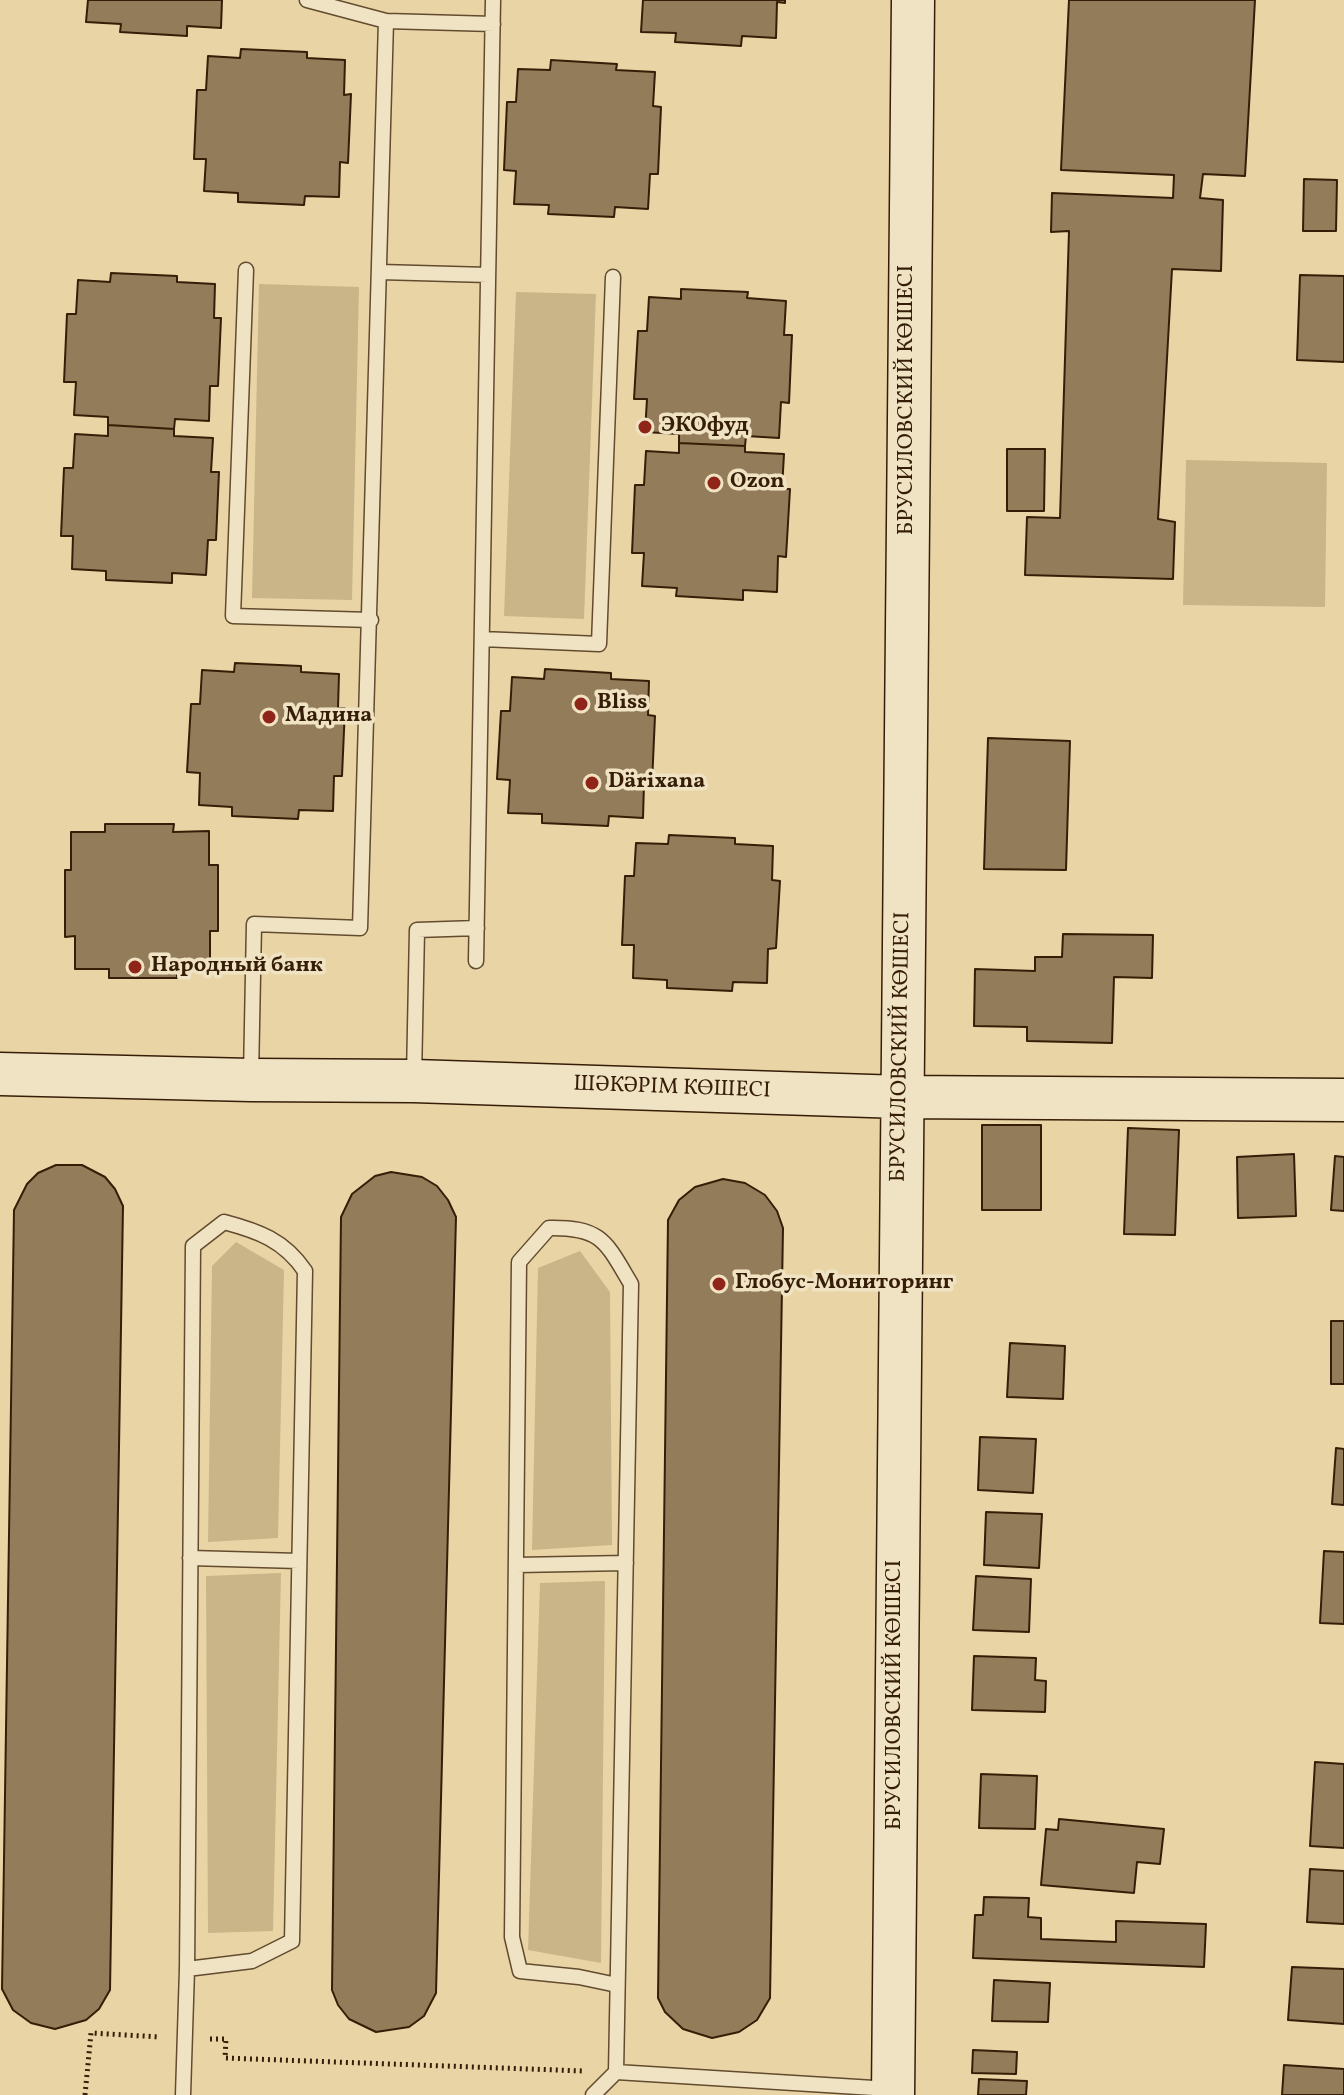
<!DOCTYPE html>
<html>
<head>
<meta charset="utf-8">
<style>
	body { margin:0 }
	canvas { display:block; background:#e8d4a4 }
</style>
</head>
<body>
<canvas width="1344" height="2095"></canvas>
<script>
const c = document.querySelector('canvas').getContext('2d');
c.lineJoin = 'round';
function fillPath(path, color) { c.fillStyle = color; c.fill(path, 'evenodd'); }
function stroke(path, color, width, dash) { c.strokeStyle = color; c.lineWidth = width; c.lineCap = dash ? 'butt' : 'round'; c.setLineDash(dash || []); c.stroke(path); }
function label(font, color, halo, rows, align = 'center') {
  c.font = font + ' Vollkorn,serif'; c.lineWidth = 7; c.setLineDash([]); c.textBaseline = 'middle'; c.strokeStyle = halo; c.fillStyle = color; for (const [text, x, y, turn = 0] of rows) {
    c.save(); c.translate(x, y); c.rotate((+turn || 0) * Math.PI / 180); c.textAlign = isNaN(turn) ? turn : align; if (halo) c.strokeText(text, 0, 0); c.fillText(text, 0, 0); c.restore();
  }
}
fillPath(new Path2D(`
	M259 284 359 287 352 600 252 598Z
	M516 292 596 294 584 619 504 616Z
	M1186 460 1327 463 1325 607 1183 605Z
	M236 1242 284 1270 278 1538 208 1542 212 1266Z
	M580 1251 610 1292 612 1545 532 1550 538 1268Z
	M281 1573 273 1931 208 1933 206 1576Z
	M605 1581 601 1963 528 1950 540 1583Z`), '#cab589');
const building = new Path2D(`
	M88 0H222L221 28 187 26V36L120 32 121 24 86 22Z
	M643 0H785V3L777 2 776 38 742 36 741 46 675 42 676 33 641 32Z
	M1069 0H1255L1245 176 1203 174 1200 198 1223 200 1221 271 1172 269 1158 519 1175 522 1173 579 1025 575 1027 517 1060 518 1069 231 1051 232 1052 193 1173 198 1174 175 1061 170Z
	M241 49 307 52V58L345 60 344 95 351 94 348 163 340 162 339 197 305 196 304 205 238 202V193L204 191 206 159H194L197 90H206L208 56 240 58Z
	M551 60 617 64 616 70 655 72 653 106 661 107 658 174H650L648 209 615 207 614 217 548 214 549 205 514 204 516 171 504 170 507 102H516L518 69 550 70Z
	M1304 179 1337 180 1336 231H1303Z
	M111 273 177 276V282L215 284 214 318H221L218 386H210L209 421 175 419 174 429 108 425V417L74 415 76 382H64L67 314H76L78 280 110 282Z
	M1300 275 1344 276V362L1297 360Z
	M681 289 748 292 747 298 786 301 784 335H792L789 403 781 402 779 438 746 436 745 446 679 443V434L645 432 647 399H634L638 331H647L649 297 681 299Z
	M108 425 174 429V436L213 438 211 472H219L216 540H208L206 575 172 573V583L106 580V571L72 569 73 536H61L64 468H73L75 434 108 436Z
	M679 443 745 446V452L784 454 782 489H790L786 557 778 556 777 592 743 590V600L676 596 677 588 642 586 644 553H632L635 485H644L646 451 679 453Z
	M1007 449H1045L1044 511H1007Z
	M235 663 301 666V672L339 674 338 708H345L342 776H334L333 811 299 810 298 819 232 816V807L199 805 200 773 187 772 191 704H200L202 670 234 672Z
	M545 669 611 673V679L649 681 648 715 655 716 652 783H644L643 818 609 816 608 826 542 823V814L508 813 510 780 497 779 501 711H510L512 677 544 679Z
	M988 738 1070 741 1066 870 984 869Z
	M105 824H174L173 832 209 831V865H218V931H210V966L177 965V978H109V969H75V936L65 937V870H71V832H105Z
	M669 835 735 838V844L773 846 772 880 780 881 776 948 768 949 767 983 733 982 732 991 667 988V980L633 978 634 945H622L625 876H634L636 843 668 844Z
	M1063 934 1153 935 1152 978 1114 977 1112 1043 1027 1041V1027L974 1026 975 969 1035 971V957H1062Z
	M982 1125H1041V1210H982Z
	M1128 1128 1179 1130 1175 1235 1124 1234Z
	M1294 1154 1296 1216 1238 1218 1237 1157Z
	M1335 1156 1344 1157V1211L1331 1210Z
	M56 1165H82L105 1177 115 1189 123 1206 110 1990 99 2009 86 2020 55 2029 31 2023 13 2010 2 1989 14 1210 27 1184 38 1173Z
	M391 1172 422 1177 437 1186 448 1200 456 1217 436 1993 424 2016 409 2027 376 2032 349 2019 338 2005 332 1990 341 1217 352 1194 375 1176Z
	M723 1179 745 1183 765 1195 777 1211 783 1228 770 1998 757 2020 739 2032 712 2038 683 2029 665 2012 658 1998 668 1220 679 1200 695 1187Z
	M1331 1321H1344V1384H1331Z
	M1010 1343 1065 1346 1063 1399 1007 1397Z
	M980 1437 1036 1439 1033 1493 978 1490Z
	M1336 1448 1344 1449V1505L1332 1504Z
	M986 1512 1042 1514 1039 1568 984 1565Z
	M1324 1551 1344 1552V1624L1320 1623Z
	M976 1576 1031 1579 1029 1632 973 1630Z
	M974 1656 1036 1658 1035 1680 1046 1681 1045 1712 972 1710Z
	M1315 1762 1344 1764V1848L1310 1846Z
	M981 1774 1037 1776 1035 1829 979 1828Z
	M1059 1819 1164 1829 1160 1864 1137 1862 1134 1893 1041 1885 1046 1829 1058 1830Z
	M1310 1869 1344 1871V1924L1307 1922Z
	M984 1897 1029 1898 1028 1917 1041 1918V1939L1116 1942V1921L1206 1924 1204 1967 973 1958 975 1915H983Z
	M1292 1967 1344 1969V2024L1288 2020Z
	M994 1980 1050 1983 1048 2022 992 2021Z
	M973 2050 1017 2052 1016 2074 972 2073Z
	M1284 2065 1344 2069V2095H1282Z
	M979 2079 1027 2081 1026 2095H978Z`);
fillPath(building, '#937c59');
stroke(building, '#361d07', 2);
const lane = new Path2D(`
	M307 0 386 21 493 24
	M246 270 233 616 371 620
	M380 272 488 275
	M482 639 599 644 613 277
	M476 961 493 0
	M251 1076 254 924 360 928 386 21
	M414 1077 417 930 477 928
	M190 1558 299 1561
	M516 1565 626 1563
	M616 2072 631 1284C606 1242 602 1227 549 1228L519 1262 512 1937 520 1971 579 1977 617 1985
	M183 2095 187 1969 193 1246 224 1222C258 1231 284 1240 305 1271L292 1941 252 1961 187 1969
	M593 2095 616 2072 890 2089`);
const secondary = new Path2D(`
	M0 1074 251 1080 414 1081 901 1097 1344 1100
	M893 2095 913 0`);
stroke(lane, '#624b2e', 17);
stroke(secondary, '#361d07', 45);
stroke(new Path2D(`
	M210 2039H226L225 2058 584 2071
	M85 2095 91 2033 160 2037`), '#361d07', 5, [2, 4]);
stroke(lane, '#f0e3c4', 14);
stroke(secondary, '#f0e3c4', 42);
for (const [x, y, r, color] of [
	[645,427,8,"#8f2418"],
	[714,483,8,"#8f2418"],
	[581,704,8,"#8f2418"],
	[269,717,8,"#8f2418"],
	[592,783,8,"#8f2418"],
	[135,967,8,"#8f2418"],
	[719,1284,8,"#8f2418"]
]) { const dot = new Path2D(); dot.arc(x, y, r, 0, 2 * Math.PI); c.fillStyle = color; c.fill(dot); stroke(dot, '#f0e3c4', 3); }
label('22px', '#361d07', '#f0e3c4', [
	["БРУСИЛОВСКИЙ КӨШЕСІ",908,400,-90],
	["БРУСИЛОВСКИЙ КӨШЕСІ",902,1047,-89],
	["ШӘКӘРІМ КӨШЕСІ",672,1089,2],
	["БРУСИЛОВСКИЙ КӨШЕСІ",896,1695,-90]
]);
label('bold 22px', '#361d07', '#f0e3c4', [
	["ЭКОфуд",661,427],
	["Ozon",730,483],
	["Bliss",597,704],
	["Мадина",285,717],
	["Därixana",608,783],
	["Народный банк",151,967],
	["Глобус-Мониторинг",735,1284]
], 'left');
</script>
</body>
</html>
